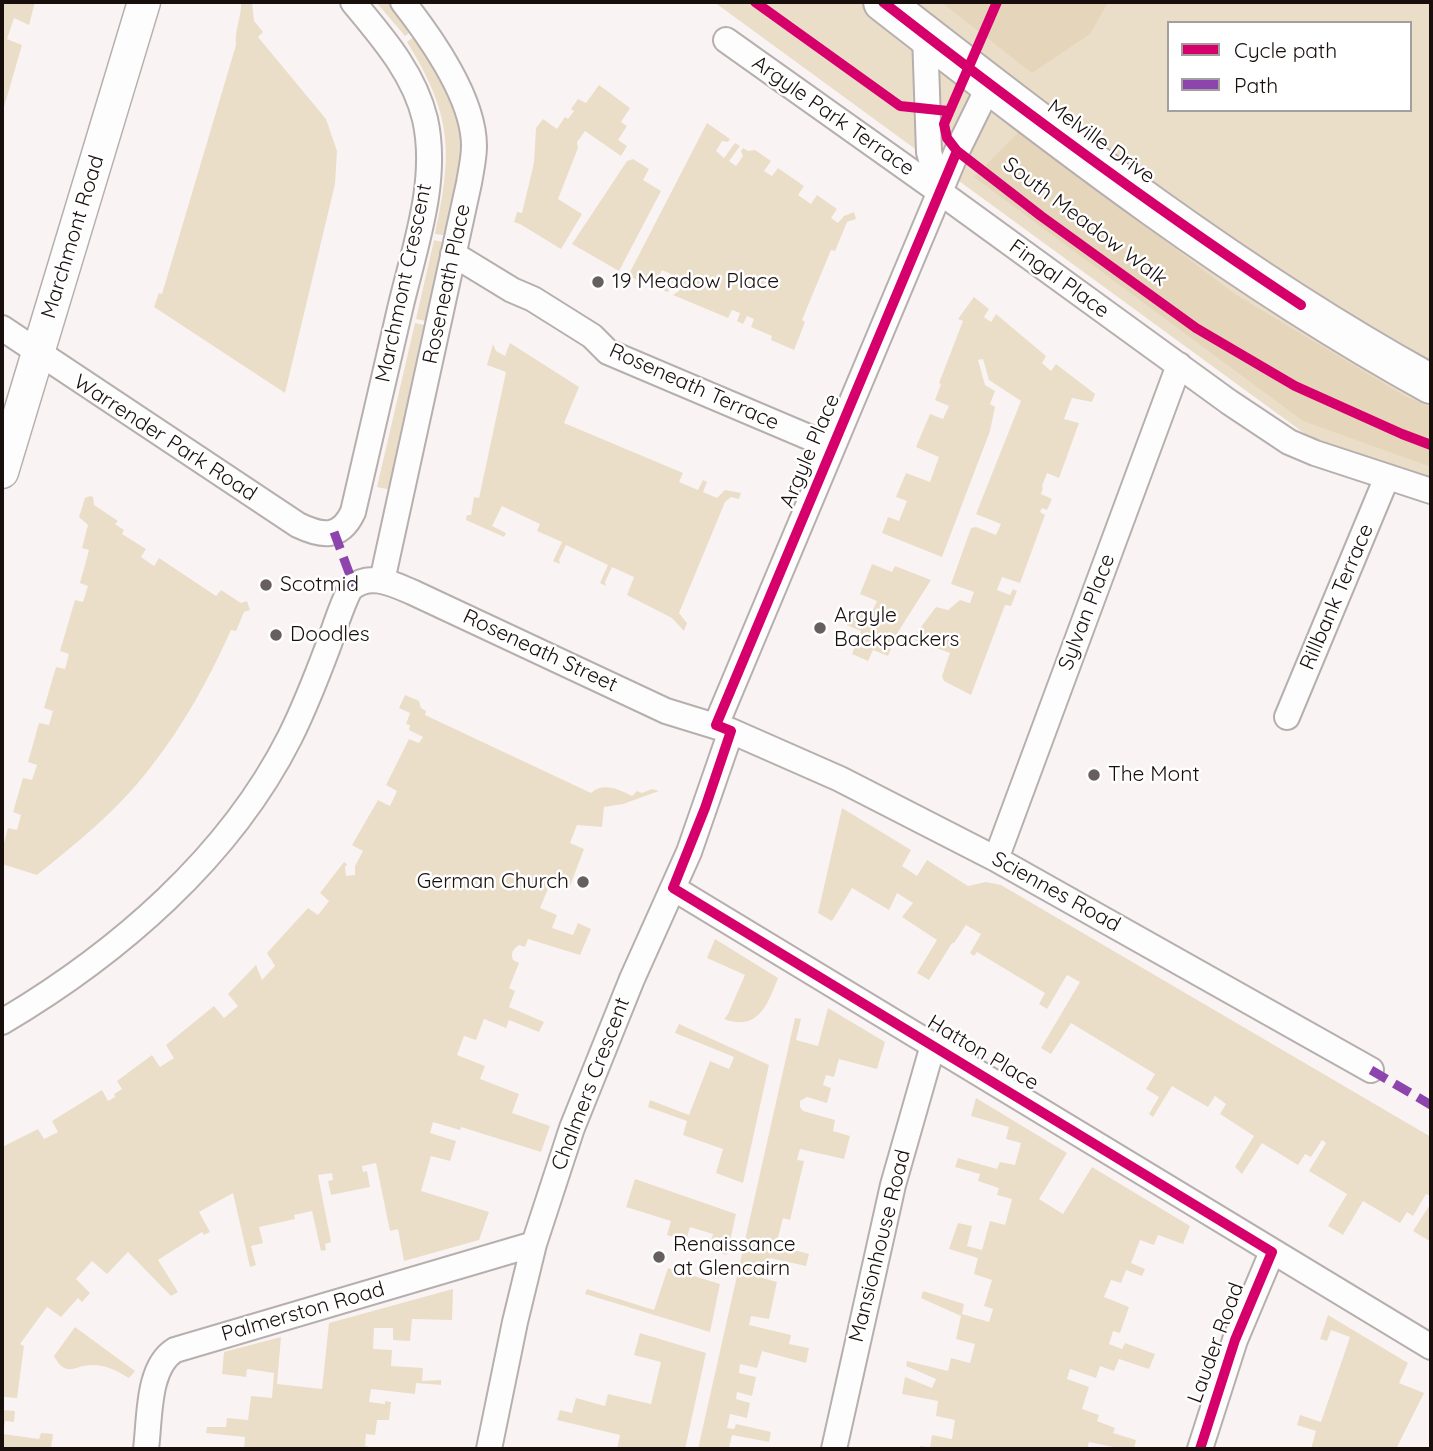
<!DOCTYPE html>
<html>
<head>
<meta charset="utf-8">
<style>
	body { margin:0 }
	#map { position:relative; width:1433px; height:1451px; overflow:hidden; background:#f9f4f3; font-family:Quicksand,sans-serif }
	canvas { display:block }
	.frame { position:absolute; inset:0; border:4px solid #180f0d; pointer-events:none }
	.legend { position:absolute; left:1167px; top:21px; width:245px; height:91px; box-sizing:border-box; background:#fff; border:2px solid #a39f9e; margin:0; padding:9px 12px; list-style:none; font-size:21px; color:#180f0d }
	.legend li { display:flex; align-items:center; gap:14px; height:35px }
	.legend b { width:35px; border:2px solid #a39f9e }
</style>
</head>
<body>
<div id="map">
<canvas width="1433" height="1451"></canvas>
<div class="frame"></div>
<ul class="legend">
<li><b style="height:9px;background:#d6006c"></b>Cycle path</li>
<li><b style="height:9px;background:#8e44ad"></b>Path</li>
</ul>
</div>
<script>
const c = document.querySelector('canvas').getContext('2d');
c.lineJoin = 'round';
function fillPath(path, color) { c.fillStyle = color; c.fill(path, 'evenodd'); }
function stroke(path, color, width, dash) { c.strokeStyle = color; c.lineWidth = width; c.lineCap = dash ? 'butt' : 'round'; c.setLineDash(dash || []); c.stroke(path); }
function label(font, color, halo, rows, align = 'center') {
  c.font = font + ' Quicksand,sans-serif'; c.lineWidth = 5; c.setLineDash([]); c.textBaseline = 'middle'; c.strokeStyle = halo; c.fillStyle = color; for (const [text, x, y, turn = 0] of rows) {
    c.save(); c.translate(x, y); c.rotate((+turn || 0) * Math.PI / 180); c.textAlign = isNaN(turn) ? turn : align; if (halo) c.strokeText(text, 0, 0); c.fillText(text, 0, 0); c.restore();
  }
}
fillPath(new Path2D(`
	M2 2H35L29 25 14 18 7 39 22 45 2 114Z
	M241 2H252L254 21 263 32 258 37 326 119 337 151 335 184 285 393 154 307 159 293 162 294 236 45C234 31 242 16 241 2Z
	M376 2H394L415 29 405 36Z
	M714 2H1431V479L1308 436ZM1169 23H1410V110H1169Z
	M419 33 430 50 466 136 450 236 435 234C453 151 452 115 407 42Z
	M599 85 630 108 621 122 627 126 618 140 627 146 621 156 585 131 577 142 578 148 558 199 582 214 561 249 520 224 514 222 517 212 522 213 534 163 536 128 543 119 557 129 565 117 568 119 574 111 571 109 578 99 586 103Z
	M707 123 730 139 728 142 722 141 716 151 724 158 735 143 740 146 729 161 736 166 743 156 741 151 743 148 748 151 755 150 771 161 764 171 772 176 778 168 804 186 798 195 811 204 817 195 837 209 831 218 838 223 844 216 854 212 856 219 847 222 835 251 831 250 802 320 805 322 794 350 771 340 772 336 751 327 754 319 747 316 743 324 737 321 740 313 732 310 728 318 673 295 679 291 684 279 676 276 668 292 664 291 671 274 662 270 656 281 658 288 628 276Z
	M633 159 649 169 643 180 661 191 619 271 572 244 627 161Z
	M434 240 448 243 430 322 416 319Z
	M974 297 989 309 984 317 991 322 996 314 1046 356 1042 363 1051 371 1056 364 1095 394 1092 402 1072 398 1064 419 1079 423 1059 478 1047 473 1042 486 1043 488 1041 494 1052 499 1047 510 1042 508 1040 512 1045 515 1020 583 1002 577 997 590 1010 595 1013 589 1017 591 1011 606 1005 605 971 695 944 681 942 676 950 653 912 639 936 607 948 610 960 600 970 603 974 592 951 584 971 528 976 527 996 535 1001 524 976 514 1021 401 989 380 983 359 978 360 985 385 995 391 990 404 995 407 990 431 942 557 882 533 888 517 899 521 907 501 896 497 906 473 930 482 939 457 916 447 930 414 943 419 949 406 935 400 941 384 939 383 963 321 958 319Z
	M415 323 429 326 391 490 377 487Z
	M510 343 579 387 564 423 683 473 679 482 698 490 703 480 707 482 703 492 717 498 725 490 741 493 739 499 731 497 725 502 679 613 687 623 684 631 672 618 627 595 634 577 612 567 605 582 606 586 600 583 608 565 566 545 559 560 560 564 553 561 562 542 537 531 540 524 502 506 492 526 506 533 504 537 466 520 467 515H471L474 497 479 498 506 372 487 365 493 344 496 351 505 356Z
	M90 496 93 497 94 505 118 521 115 524 124 530 122 534 146 549 141 557 154 566 159 558 216 596 221 590 241 603 247 601 250 610 244 612 236 631 231 630C209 679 184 725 150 768 119 809 77 843 37 875L2 864V851L8 828 17 830 21 815 13 812 23 778 32 780 37 765 28 762 39 723 49 725 53 711 44 708 56 667 65 669 69 654 60 651 75 600 83 602 88 586 80 583 89 550 82 548 88 525 79 517 85 498Z
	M872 564 892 572 895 566 931 580 898 632 888 656 873 650 868 661 852 654 861 631 847 625 854 609 870 616 877 601 860 594Z
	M405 695 419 701 421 708 426 711 425 715 591 793C603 782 618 789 632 796L637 791 642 793 652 789 659 791 623 804 604 807 602 827 577 825 570 843 584 849 570 886 552 879 540 908 557 915 552 928 573 935 578 923 591 929 580 955 528 939 525 947 519 945C512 950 511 953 513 960L519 963 509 988 515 991 509 1007 544 1022 539 1032 509 1020 506 1028 484 1019 476 1040 464 1036 457 1055 485 1066 480 1079 519 1094 512 1113 550 1126 541 1152 461 1127 460 1130 433 1122 430 1133 456 1141 450 1161 431 1156 421 1191 489 1212 479 1240 404 1261 398 1229 390 1231 376 1163 362 1166 363 1172 367 1171 370 1187 331 1195 328 1181 333 1180 332 1173 318 1175 331 1242 325 1244 326 1250 321 1251 312 1211 294 1215 295 1219 259 1227 263 1243 251 1246 256 1265 250 1267 233 1193 199 1212 210 1232 204 1235 202 1232 158 1260 178 1292 171 1296 128 1252 107 1274 92 1261 76 1279 90 1293 82 1302 78 1298 61 1317 47 1307 20 1344 24 1346 17 1398 4 1397 2 1410 15 1411 14 1422 5 1421 3 1434 39 1439 41 1433 53 1434 51 1449H2V1147L38 1129 44 1139 58 1132 52 1121 102 1090 108 1101 115 1097 114 1094 122 1089 117 1081 152 1055 160 1067 174 1058 166 1045 214 1006 224 1018 238 1006 228 994 256 965 262 980 275 966 267 953 308 908 318 915 329 901 320 893 344 862 347 864 345 867 346 876 355 875V866L363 851 352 845 378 800 390 806 397 791 386 785 409 739 419 743 423 737 409 730 410 725 406 724 410 713 399 708Z
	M842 808 911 850 902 866 917 876 927 860 968 886 986 882 1001 885 1431 1137V1196L1426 1194 1413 1216 1407 1212 1400 1223 1363 1201 1343 1235 1328 1226 1347 1194 1309 1171 1326 1143 1322 1140 1311 1157 1305 1154 1298 1165 1262 1143 1242 1174 1235 1167 1254 1136 1220 1114 1226 1104 1215 1096 1208 1107 1172 1086 1153 1117 1149 1114 1159 1097 1146 1089 1155 1074 1071 1023 1051 1054 1041 1048 1080 982 1067 975 1047 1009 1039 1004 1045 993 977 952 974 956 970 953 981 934 966 925 954 943H952L929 980 917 973 937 940 902 917 913 903 897 893 889 910 852 888 832 921 818 913Z
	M715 939 778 978C768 1004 758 1032 724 1019L728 1014 745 975 707 958Z
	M828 1008 885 1042 877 1069 839 1059 834 1077 826 1075 823 1085 831 1088 827 1103 807 1097 800 1101V1107L803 1111 835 1120 833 1131 850 1136 844 1159 800 1149 797 1160 804 1161 790 1220 783 1218 776 1245 809 1254 806 1266 770 1258 768 1269 761 1268 759 1277 777 1282 769 1319 751 1316 749 1325 791 1335 789 1344 809 1348 806 1363 762 1351 757 1368 740 1364 739 1373 756 1377 752 1396 737 1392 736 1399 750 1403 747 1418 730 1414 727 1428 734 1429 736 1424 771 1432 769 1442 732 1435 729 1448 732 1449H698L795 1018 801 1019 796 1040 818 1046Z
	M679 1024 769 1065 743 1183 716 1173 723 1149 683 1135 687 1121 648 1107 650 1100 689 1115 710 1061 729 1069 734 1057 675 1033Z
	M976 1098 1067 1153 1039 1199 1063 1214 1092 1167 1190 1226 1183 1244 1158 1235 1154 1245 1140 1240 1131 1263 1145 1269 1142 1276 1126 1270 1121 1283 1111 1280 1104 1297 1129 1307 1120 1333 1113 1331 1109 1344 1122 1349 1125 1343 1155 1354 1149 1369 1119 1359 1114 1371 1100 1366 1096 1378 1070 1369 1067 1379 1089 1387 1082 1409 1099 1415 1097 1421 1115 1428 1113 1433 1136 1440 1134 1449H1123L1089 1442 1087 1449H919L920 1446 930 1447 932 1435 952 1439 955 1420 936 1416 938 1401 902 1394 905 1377 932 1388 936 1379 906 1366 907 1361 948 1371 951 1358 970 1363 975 1344 956 1339 961 1316 921 1298 923 1291 964 1304 962 1314 989 1322 993 1309 984 1306 992 1280 974 1274 978 1258 949 1249 958 1223 972 1226 967 1246 982 1250 990 1221 1005 1225 1012 1199 997 1195 999 1188 978 1181 980 1174 955 1167 958 1158 997 1169 1000 1162 1015 1165 1021 1143 1006 1139 1009 1127 971 1116Z
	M635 1179 736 1214 727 1255 709 1250 713 1234 690 1227 686 1241 667 1235 671 1221 626 1207Z
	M1431 1203V1242L1413 1231Z
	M668 1268 720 1284 710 1332 585 1294 587 1289 654 1310Z
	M453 1289 452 1320 412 1319 410 1341 393 1340V1328H374L373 1349 392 1350 391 1366 423 1368 422 1381 441 1380V1385L416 1383 415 1394 371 1389 369 1402 385 1404V1401L391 1402 389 1420H377L375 1435 366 1434 365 1446 379 1449H244L245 1437 206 1433 207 1427H226L227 1418 248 1420 251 1396 272 1398 274 1373 247 1369 246 1377 222 1374 224 1352 281 1337 277 1384 322 1389 329 1323Z
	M1328 1315 1408 1363 1399 1383 1424 1393 1396 1449H1311L1316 1431 1297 1425 1300 1415 1321 1422 1350 1337 1331 1330 1327 1341 1320 1339Z
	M75 1327 135 1371 129 1378C117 1371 107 1365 92 1365 75 1365 66 1379 54 1356Z
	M640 1333 706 1353 685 1449H617L620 1435 557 1420 560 1410 572 1413 576 1398 605 1406 608 1394 651 1404 661 1362 634 1355Z`), '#ebdec8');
fillPath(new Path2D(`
	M941 2H1108L1090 34 1032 73Z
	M1020 131 1235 294 1405 396 1431 407V467L1303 421 974 177Z`), '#e5d6bb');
const minor = new Path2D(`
	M925 34 929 152 940 192
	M726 40 940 192 1229 402 1289 442 1315 453 1431 491
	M453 254 512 290 533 299 592 336 608 352 832 447
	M2 328 298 525C321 536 340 540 353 512 369 444 385 376 400 309 414 249 439 181 425 119 414 73 382 37 353 2
	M382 581 469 183C471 171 474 158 474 146 474 98 431 38 403 2
	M1287 717 1387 477
	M716 725 957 151 990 84
	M996 859 1179 365
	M673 888 1431 1347
	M2 1022C117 954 229 858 290 737 305 707 317 676 329 644 335 626 341 607 350 589 369 572 391 583 412 592L666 711 731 731 840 779 996 859 1371 1070
	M146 1449C150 1419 147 1367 175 1350L534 1244
	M489 1449 515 1322 534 1244 572 1128 632 979 689 852 731 731
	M834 1449 893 1185 933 1045
	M1200 1449 1235 1340 1272 1252`);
const tertiary = new Path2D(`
	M2 472 144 2`);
const primary = new Path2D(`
	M883 2C1058 138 1236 277 1431 384`);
stroke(minor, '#b6afae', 28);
stroke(tertiary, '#b6afae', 35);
stroke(primary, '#b6afae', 42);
stroke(minor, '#fefdfd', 24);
stroke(tertiary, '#fefdfd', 32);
stroke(primary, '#fefdfd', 38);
stroke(new Path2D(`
	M334 532 354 586
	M1371 1070 1431 1105`), '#8e44ad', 9, [18, 9]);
stroke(new Path2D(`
	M755 2 900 106 948 111
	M883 2C1019 108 1157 210 1301 305
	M997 2 944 124 947 138 957 151 1041 216 1196 328 1295 386 1402 434 1431 445
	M957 151 716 725 731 731 705 808 673 888 1272 1252 1235 1340 1200 1449`), '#d6006c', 10);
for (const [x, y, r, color] of [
	[598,282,7,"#675f5e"],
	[266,585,7,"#675f5e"],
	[820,628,7,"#675f5e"],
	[276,635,7,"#675f5e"],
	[1094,775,7,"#675f5e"],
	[583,882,7,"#675f5e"],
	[659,1257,7,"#675f5e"]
]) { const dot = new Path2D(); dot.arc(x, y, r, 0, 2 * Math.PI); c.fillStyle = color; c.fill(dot); stroke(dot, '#fff', 2.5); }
label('21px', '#180f0d', '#fff', [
	["Argyle Park Terrace",833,116,35],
	["Melville Drive",1101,142,36],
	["South Meadow Walk",1085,222,37],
	["Marchmont Road",73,237,-73],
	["Fingal Place",1059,279,36],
	["Marchmont Crescent",404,283,-78],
	["Roseneath Place",447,284,-78],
	["Roseneath Terrace",694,387,24],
	["Warrender Park Road",165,438,33],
	["Argyle Place",810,451,-67],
	["Rillbank Terrace",1337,597,-67],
	["Sylvan Place",1087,612,-69],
	["Roseneath Street",540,651,25],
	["Sciennes Road",1056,892,29],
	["Hatton Place",983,1053,31],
	["Chalmers Crescent",591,1084,-69],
	["Mansionhouse Road",880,1246,-76],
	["Palmerston Road",303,1312,-16],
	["Lauder Road",1216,1343,-70]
]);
label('21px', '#180f0d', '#fff', [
	["19 Meadow Place",612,282],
	["Scotmid",280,585],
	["Argyle",834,616],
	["Backpackers",834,640],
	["Doodles",290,635],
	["The Mont",1108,775],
	["German Church",569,882,"right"],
	["Renaissance",673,1245],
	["at Glencairn",673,1269]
], 'left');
</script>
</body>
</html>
